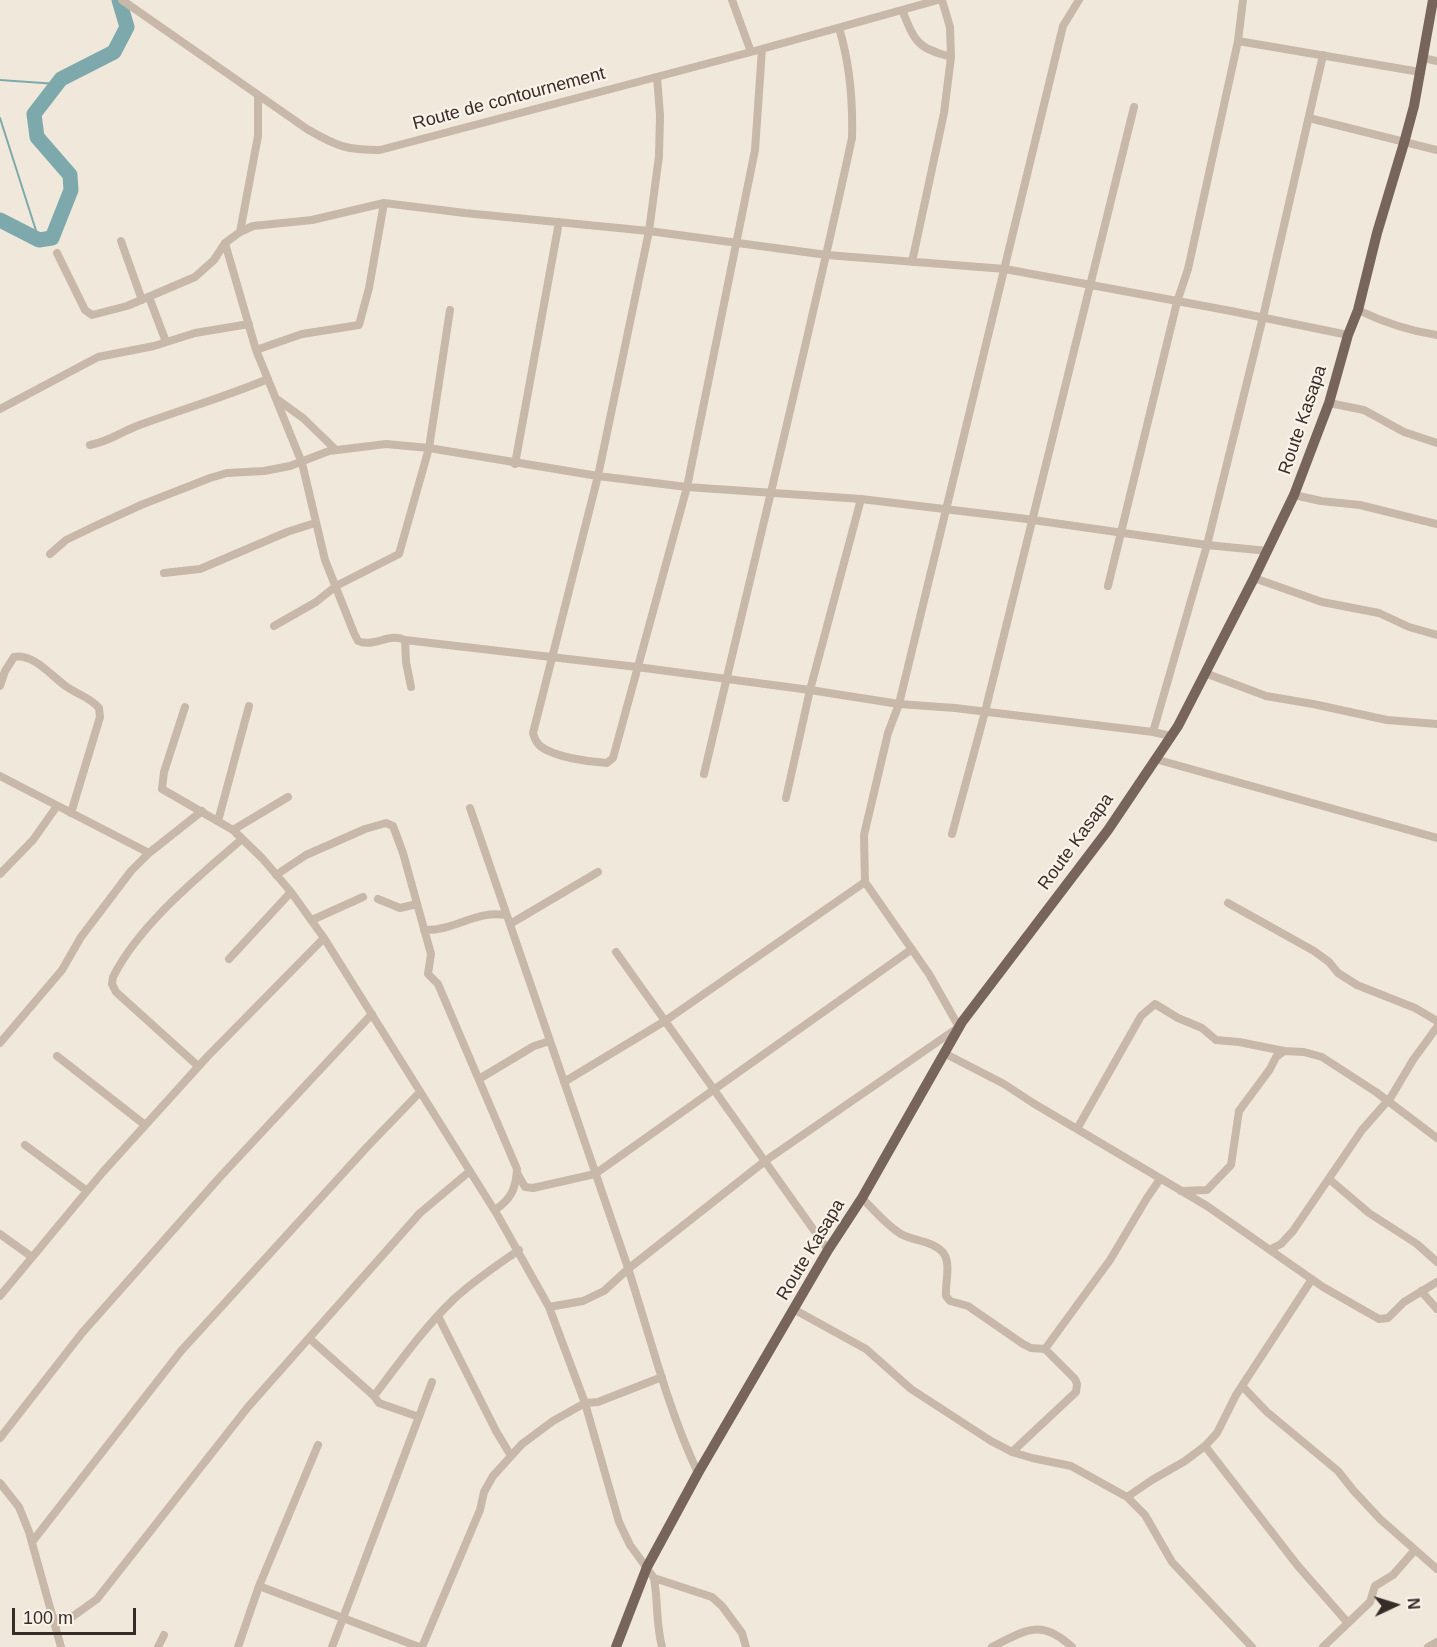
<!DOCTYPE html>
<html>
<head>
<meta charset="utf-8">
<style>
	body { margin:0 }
	#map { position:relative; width:1437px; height:1647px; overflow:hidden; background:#f1e8dc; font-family:Arial,sans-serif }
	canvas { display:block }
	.north { position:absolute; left:1365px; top:1575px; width:60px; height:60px; -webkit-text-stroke:4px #f9f2e9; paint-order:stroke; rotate:86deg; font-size:16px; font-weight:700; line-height:24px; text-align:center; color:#362d28 }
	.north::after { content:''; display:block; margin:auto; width:21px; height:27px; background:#362d28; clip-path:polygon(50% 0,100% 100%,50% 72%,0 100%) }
	.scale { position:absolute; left:12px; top:1608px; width:124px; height:27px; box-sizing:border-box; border:3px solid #362d28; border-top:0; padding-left:8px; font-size:18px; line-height:21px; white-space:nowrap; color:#362d28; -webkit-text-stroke:4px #f9f2e9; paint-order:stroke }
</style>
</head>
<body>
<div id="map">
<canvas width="1437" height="1647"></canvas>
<div class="north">N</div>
<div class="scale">100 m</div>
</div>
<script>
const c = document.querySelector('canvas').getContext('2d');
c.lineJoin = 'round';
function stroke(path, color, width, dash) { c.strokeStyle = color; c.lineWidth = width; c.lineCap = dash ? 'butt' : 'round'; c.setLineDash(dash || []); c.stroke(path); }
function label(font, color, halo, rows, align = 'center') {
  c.font = font + ' Arial,sans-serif'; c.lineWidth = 4.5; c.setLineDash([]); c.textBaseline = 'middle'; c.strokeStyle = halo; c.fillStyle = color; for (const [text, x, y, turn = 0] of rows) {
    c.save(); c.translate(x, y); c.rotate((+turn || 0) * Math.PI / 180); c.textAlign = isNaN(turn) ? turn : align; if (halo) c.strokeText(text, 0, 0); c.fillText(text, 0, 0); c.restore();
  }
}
stroke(new Path2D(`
	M0 80 57 84
	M0 118 39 240`), '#7da9ac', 2);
stroke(new Path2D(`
	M0 220 39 240 52 238 71 190 70 175 37 137 34 114 61 79 114 52 127 27 119 0`), '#7da9ac', 15);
stroke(new Path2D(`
	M122 0 307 129C336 146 346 150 380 150L751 52 938 0
	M732 0 751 52
	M1243 0 1238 41 1420 72
	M902 10C915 42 917 48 951 57
	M1423 58 1437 61
	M657 77 660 115 659 156 649 231 598 476 533 733C534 737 536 742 540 746 554 757 589 762 607 763L613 758 687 487 755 150 762 49
	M1309 118 1437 150
	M240 232 258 136V95
	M121 241 142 300
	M225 243 256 350 302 463 325 560 354 633 358 641C373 648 390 632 405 640L406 662 411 687
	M57 253 85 310 92 315 127 306 195 277 214 260 225 243 240 232 253 226 312 220 384 203 465 213 649 231 827 255 1005 269 1231 311 1348 335
	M912 262 944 113 951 57 950 27 942 0
	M149 297 166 342
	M1358 310C1383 322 1409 331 1437 335
	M256 350 302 334 359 325 369 288 384 203
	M278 400 303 418 336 450
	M1329 403 1364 410 1404 432 1437 443
	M0 409 98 357 154 346 195 333 249 324
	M90 445C110 441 119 433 137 426 180 410 225 397 268 379
	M515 464 559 222
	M1294 495 1321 501 1360 505 1437 524
	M50 554 66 540 95 526 141 505 210 478 227 473 264 471 290 466 329 451 386 444 429 448 598 476 687 487 861 499 1019 518 1207 545 1268 551
	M164 573 200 569 287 532 315 523
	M1254 578 1322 602 1379 613 1409 627 1437 635
	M1108 586 1177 302 1188 269 1238 41
	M274 626 316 602 336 586 399 554 429 448 450 310
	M405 640 637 667 810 690 899 704 955 708 1153 732 1171 736
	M1205 673 1266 696 1313 704 1387 720 1437 724
	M0 686 5 671 14 657C34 653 52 677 67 687 77 694 91 698 99 708L100 717 71 813
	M185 707 164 772 162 789 233 830 262 858 291 892 324 938 498 1216 549 1307 585 1403 619 1522 630 1545 654 1578 712 1597 722 1606 742 1633 746 1647
	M1153 732 1207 545 1263 317 1323 55
	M1155 759 1437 838
	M704 774C754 562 806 351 852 138 853 101 850 64 839 28
	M0 776 149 853
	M786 798 810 690 861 499
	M470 808C521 959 573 1109 625 1259 649 1331 666 1405 698 1473
	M218 821 249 706
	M233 830 288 797
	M952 834 985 712 1134 107
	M0 874 33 840 57 806
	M276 875 306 855 365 829 386 823 393 826 403 853 431 954 428 974 438 984 517 1169C516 1189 511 1199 495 1210
	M378 899 400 908 417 904
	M1228 903 1314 951 1329 962 1338 973 1357 985 1415 1008 1437 1021
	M312 920 363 897
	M510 924 598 872
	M424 930C455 931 475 910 506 915
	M616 952 828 1250
	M229 959 291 892
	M0 1043 62 970 81 937 131 871 149 853 202 811
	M944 1053 1004 1084 1033 1103 1207 1206 1323 1287 1379 1319 1388 1318 1404 1302 1437 1282
	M57 1056 145 1125
	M198 1066 116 992 112 984 113 977C139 925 198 877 242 839
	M479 1079 534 1046 550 1041
	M564 1082 665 1021 865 882
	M1077 1129 1141 1016 1155 1004 1178 1018 1202 1028 1216 1040 1239 1042 1284 1051 1304 1052 1322 1057 1376 1092 1437 1138
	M25 1145 87 1191
	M517 1173 525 1187 533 1188 595 1174 912 949
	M1329 1179 1369 1213 1417 1244 1437 1262
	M1181 1191 1207 1190 1231 1165 1239 1111 1270 1069 1276 1057 1284 1051
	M862 1198C874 1210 886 1225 901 1234 913 1241 935 1241 944 1254 951 1265 945 1283 946 1296L950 1301 968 1306 1023 1344 1031 1348 1045 1349 1075 1379 1077 1384 1076 1392 1012 1452
	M0 1234 32 1257
	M1271 1249 1281 1244 1293 1231 1362 1130 1391 1097 1413 1060 1437 1027
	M1421 1291 1437 1309
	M0 1296 102 1173 207 1057 324 938
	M549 1307 583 1301 604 1291 628 1269 765 1161 959 1027 929 974 865 882 864 835 888 733 899 704 1063 26 1079 0
	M795 1310 866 1349 911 1389 991 1441 1012 1452 1032 1458 1071 1466 1127 1497 1145 1515 1172 1562 1252 1647
	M438 1316 496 1431 511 1456
	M309 1338 374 1396 379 1403 419 1417
	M1045 1349 1110 1260 1147 1198 1160 1179
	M1242 1386 1267 1412 1338 1471 1353 1490 1380 1519 1437 1569
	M374 1396C399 1363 423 1329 453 1300 473 1281 496 1266 519 1250
	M0 1438 82 1333 220 1177 372 1014
	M1205 1446 1298 1566 1348 1623
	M0 1483 19 1507 29 1532 61 1647
	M1127 1497 1152 1480 1185 1461 1205 1446 1217 1433 1236 1395 1312 1279
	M32 1542 181 1351 367 1147 420 1092
	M654 1578C658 1601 656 1625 662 1647
	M259 1586 343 1618 432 1382
	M54 1619 72 1617 97 1599 248 1407 309 1338 420 1213 470 1171
	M158 1647 164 1635
	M238 1647 259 1586 318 1445
	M332 1647 343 1618 419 1647
	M422 1647 480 1510 484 1492 493 1476 522 1444 553 1421 585 1403 598 1402 662 1377
	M992 1647C1026 1630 1041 1618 1072 1647
	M1323 1647 1370 1602 1375 1586 1393 1575 1414 1551
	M1428 1647 1437 1642`), '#c8b8a9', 8);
stroke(new Path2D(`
	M616 1647 647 1567 698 1473 828 1250 862 1198 962 1022 1108 830 1178 726 1254 578 1294 495 1329 403 1348 335 1358 310 1377 233 1404 143 1414 106 1433 0`), '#77645a', 10);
label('18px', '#362d28', '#f9f2e9', [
	["Route de contournement",509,99,-15],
	["Route Kasapa",1303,420,-71],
	["Route Kasapa",1076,842,-54],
	["Route Kasapa",811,1250,-59]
]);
</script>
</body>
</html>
